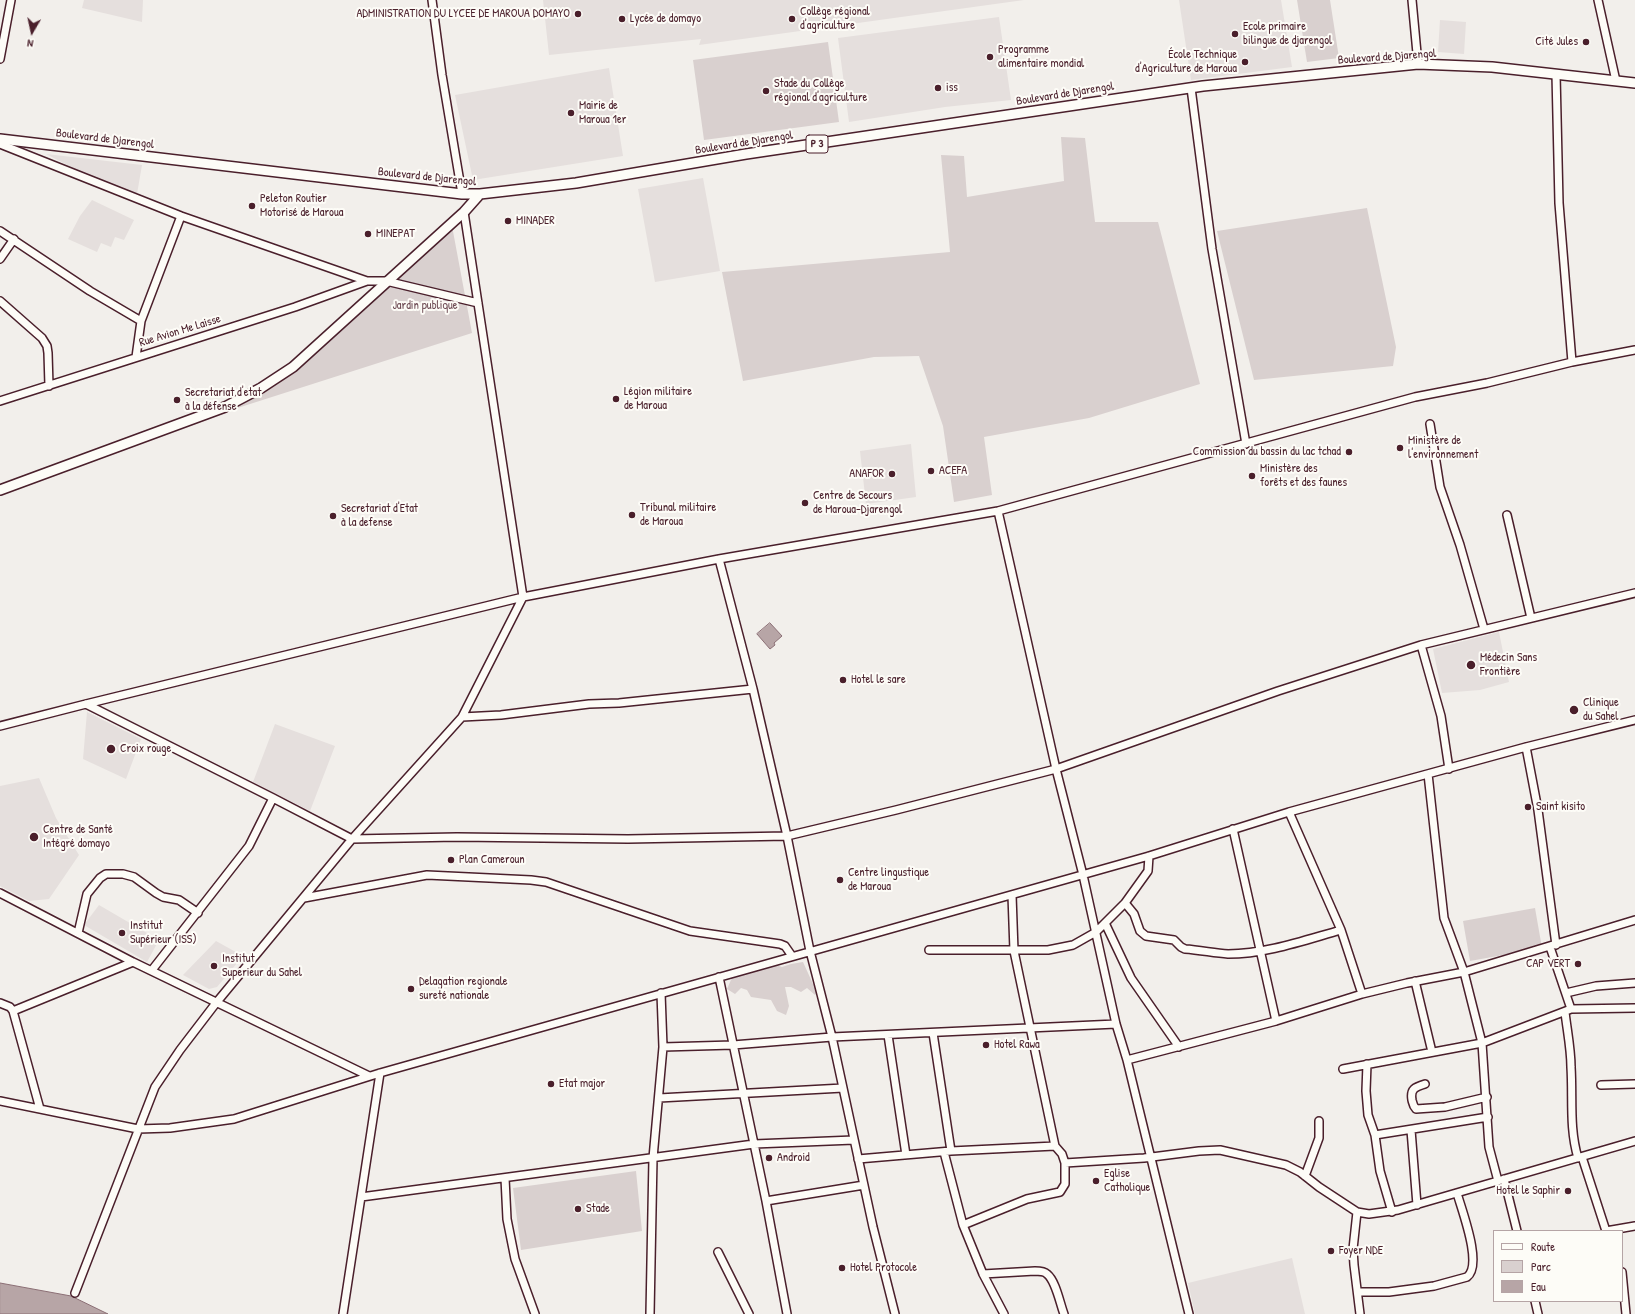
<!DOCTYPE html>
<html>
<head>
<meta charset="utf-8">
<style>
	body { margin:0 }
	#map { position:relative; width:1635px; height:1314px; overflow:hidden; background:#f2efeb; font-family:"Patrick Hand",sans-serif }
	canvas { display:block }
	.legend { position:absolute; left:1493px; top:1230px; width:130px; height:72px; box-sizing:border-box; background:#fdfcf7; border:1px solid #b5a4a5; margin:0; padding:5px 7px; list-style:none; font-size:12px; color:#4a1f2b }
	.legend li { display:flex; align-items:center; gap:8px; height:20px }
	.legend b { width:20px; border:1px solid #b5a4a5 }
	.north { position:absolute; left:12px; top:12px; width:40px; height:40px; -webkit-text-stroke:3px #fdfcf7; paint-order:stroke; rotate:189deg; font-size:11px; font-weight:700; line-height:16px; text-align:center; color:#4a1f2b }
	.north::after { content:''; display:block; margin:auto; width:14px; height:18px; background:#4a1f2b; clip-path:polygon(50% 0,100% 100%,50% 72%,0 100%) }
</style>
</head>
<body>
<div id="map">
<canvas width="1635" height="1314"></canvas>
<ul class="legend">
<li><b style="height:5px;background:#fdfcf7"></b>Route</li>
<li><b style="height:11px;background:#d9d0cf"></b>Parc</li>
<li><b style="height:11px;background:#b7a5a6"></b>Eau</li>
</ul>
<div class="north">N</div>
</div>
<script>
const c = document.querySelector('canvas').getContext('2d');
c.lineJoin = 'round';
function fillPath(path, color) { c.fillStyle = color; c.fill(path, 'evenodd'); }
function stroke(path, color, width, dash) { c.strokeStyle = color; c.lineWidth = width; c.lineCap = dash ? 'butt' : 'round'; c.setLineDash(dash || []); c.stroke(path); }
function label(font, color, halo, rows, align = 'center') {
  c.font = font + ' "Patrick Hand",sans-serif'; c.lineWidth = 4; c.setLineDash([]); c.textBaseline = 'middle'; c.strokeStyle = halo; c.fillStyle = color; for (const [text, x, y, turn = 0] of rows) {
    c.save(); c.translate(x, y); c.rotate((+turn || 0) * Math.PI / 180); c.textAlign = isNaN(turn) ? turn : align; if (halo) c.strokeText(text, 0, 0); c.fillText(text, 0, 0); c.restore();
  }
}
fillPath(new Path2D(`
	M84 0H143L142 22 82 8Z
	M543 0H1024L699 45 701 39 549 55Z
	M1179 0H1281L1292 67 1191 80Z
	M999 17 1011 100 945 107 849 122 838 38Z
	M1440 20 1466 22 1464 54 1438 52Z
	M609 68 623 156 473 180 455 95Z
	M46 154 142 165 137 194 77 170Z
	M703 178 720 271 655 282 638 189Z
	M92 200 134 220 124 240 115 237 111 247 101 243 97 252 68 239 80 216Z
	M911 444 916 497 866 504 860 451Z
	M1499 632 1509 682 1480 690 1442 693 1433 649Z
	M87 712 141 739 126 779 83 759Z
	M275 724 335 746 310 811 253 782Z
	M39 778 56 818 79 855 49 899 29 901 0 886V786Z
	M99 905 159 940 147 962 84 925Z
	M216 941 243 956 217 987 209 989 183 975Z
	M1292 1258 1305 1314H1195L1188 1283Z`), '#e5dfdd');
fillPath(new Path2D(`
	M1297 0H1330L1339 58 1307 62Z
	M828 42 839 122 704 140 693 60Z
	M1061 137 1085 138 1095 222H1158L1200 384 1089 418 984 437 992 495 954 502 943 426 919 356 874 357 743 381 722 272 950 252 941 155 964 156 967 197 1064 181Z
	M1367 208 1396 347 1393 366 1254 380 1217 231Z
	M452 226 472 333 225 412 297 370Z
	M1535 908 1542 948 1470 961 1463 921Z
	M803 962 813 984 820 989 815 995 807 988 801 992 791 987H785L789 1006 786 1015 777 1011 771 1000 751 997 747 990 741 988 735 994 727 989 734 973 769 963 782 967 791 964Z
	M636 1171 642 1231 521 1250 513 1188Z`), '#d9d0cf');
const water = new Path2D(`
	M770 623 782 636 774 643 775 645 770 649 757 634Z
	M0 1283 71 1296 108 1314H0Z`);
fillPath(water, '#b7a5a6');
stroke(water, '#8b6f75', 1);
const minor = new Path2D(`
	M432 0 442 75 462 194
	M1412 0 1418 64
	M1598 0 1616 81
	M0 59 11 0
	M1556 74 1559 203 1572 362
	M1191 88 1212 249 1246 444
	M0 144 181 216 367 281H386L478 303
	M0 231 90 291 141 321
	M0 259 14 239
	M0 301 42 338 47 346 48 353 49 386
	M136 357 141 321 181 216
	M0 401 295 307 367 281
	M1430 424 1440 487 1460 545 1484 629
	M998 511 1056 769 1083 875 1116 1024 1127 1060 1189 1314
	M1507 515 1531 618
	M719 559 753 689 787 836 810 951 832 1037 873 1227 895 1314
	M1421 645 1441 716 1449 769
	M86 704 273 798 352 839 457 837 628 839 787 836 896 810 1056 769 1278 691 1421 645 1635 593
	M462 717 501 715 589 704 619 703 753 689
	M0 726 86 704 523 597 719 559 998 511 1415 397 1487 383 1572 362 1635 350
	M1526 747 1538 810 1556 945
	M1428 774 1444 918 1464 972 1482 1043 1489 1147 1498 1181
	M1289 812 1341 930 1362 994
	M1233 829 1276 1021
	M0 893 133 962 369 1076
	M1012 895 1014 951 1055 1146 1062 1154 1065 1163 1144 1158 1199 1151 1220 1150 1286 1165 1300 1172 1319 1187 1357 1212 1369 1214 1398 1210 1635 1141
	M304 898 427 875 531 880 546 882 690 931 780 944 785 946 792 956
	M1125 903 1134 914 1140 931 1146 936 1174 940 1181 947 1185 949C1200 950 1214 953 1228 954 1266 954 1305 940 1341 930
	M1105 923 1131 978 1179 1047
	M78 933 87 894 100 878 106 874H123L134 877 156 893 163 897 179 900 198 913
	M1550 947 1571 1009
	M929 950H1048L1073 945 1096 932 1125 903 1148 871 1149 856
	M152 970 249 846 273 798
	M719 977 766 1201 787 1314
	M1415 981 1432 1052
	M1566 993 1596 986 1635 983
	M0 1003 10 1007 13 1011 40 1109
	M13 1011 133 962
	M1565 1012C1567 1030 1571 1049 1571 1067 1573 1098 1569 1128 1578 1158
	M933 1033 951 1151
	M888 1035 906 1155
	M663 1047 733 1045 832 1037 1116 1024
	M1127 1060 1276 1021 1362 994 1407 983 1464 972 1635 920
	M1367 1064 1366 1091 1368 1115 1375 1135 1380 1171 1392 1212
	M1343 1069 1482 1043 1571 1009 1635 1008
	M1425 1084C1415 1087 1410 1089 1412 1100 1413 1104 1413 1106 1416 1109L1445 1107 1487 1097
	M1601 1085 1635 1084
	M659 1098 843 1088
	M0 1101 138 1129 170 1128 234 1119 380 1073 1149 856 1289 812 1526 747 1635 720
	M1411 1130 1417 1205
	M1375 1135 1488 1117
	M944 1152 963 1225 983 1274 1004 1314
	M1582 1157 1606 1231
	M858 1159 951 1151 1055 1146
	M1305 1176 1319 1138V1121
	M505 1178 507 1219 515 1259 535 1314
	M1504 1179 1517 1231
	M361 1197 754 1144 854 1140
	M766 1201 864 1185
	M1357 1212 1353 1249 1354 1265 1360 1314
	M963 1225 1027 1199 1060 1192 1065 1184V1163
	M1606 1231 1635 1226
	M718 1252 749 1314
	M1622 1272 1626 1314
	M983 1274 1035 1271C1039 1271 1044 1271 1047 1274 1056 1281 1060 1304 1064 1314
	M1358 1292H1389L1434 1286 1467 1277C1483 1265 1462 1211 1457 1193
	M75 1293 155 1087 180 1050 216 1003 352 839 462 717 523 597 464 212
	M1535 1301 1538 1314
	M343 1314 380 1073
	M650 1314 653 1158 663 1047 661 993`);
const major = new Path2D(`
	M0 139 462 194H480L576 183 746 154 1203 86 1418 64 1492 67 1635 83
	M0 490 225 407 261 388 293 367 464 212 480 194`);
stroke(minor, '#4a1f2b', 10);
stroke(major, '#4a1f2b', 12);
stroke(minor, '#fdfcf7', 7);
stroke(major, '#fdfcf7', 9);
for (const [x, y, r, color] of [
	[578,14,4,"#4a1f2b"],
	[622,19,4,"#4a1f2b"],
	[792,19,4,"#4a1f2b"],
	[1235,34,4,"#4a1f2b"],
	[1586,42,4,"#4a1f2b"],
	[990,57,4,"#4a1f2b"],
	[1245,62,4,"#4a1f2b"],
	[938,88,4,"#4a1f2b"],
	[766,91,4,"#4a1f2b"],
	[571,113,4,"#4a1f2b"],
	[252,206,4,"#4a1f2b"],
	[508,221,4,"#4a1f2b"],
	[368,234,4,"#4a1f2b"],
	[616,399,4,"#4a1f2b"],
	[177,400,4,"#4a1f2b"],
	[1400,448,4,"#4a1f2b"],
	[1349,452,4,"#4a1f2b"],
	[931,471,4,"#4a1f2b"],
	[892,474,4,"#4a1f2b"],
	[1252,476,4,"#4a1f2b"],
	[805,503,4,"#4a1f2b"],
	[632,515,4,"#4a1f2b"],
	[333,516,4,"#4a1f2b"],
	[1471,665,5,"#4a1f2b"],
	[843,680,4,"#4a1f2b"],
	[1574,710,5,"#4a1f2b"],
	[111,749,5,"#4a1f2b"],
	[1528,807,4,"#4a1f2b"],
	[34,837,5,"#4a1f2b"],
	[451,860,4,"#4a1f2b"],
	[840,880,4,"#4a1f2b"],
	[122,933,4,"#4a1f2b"],
	[1578,964,4,"#4a1f2b"],
	[214,966,4,"#4a1f2b"],
	[411,989,4,"#4a1f2b"],
	[986,1045,4,"#4a1f2b"],
	[551,1084,4,"#4a1f2b"],
	[769,1158,4,"#4a1f2b"],
	[1096,1181,4,"#4a1f2b"],
	[1568,1191,4,"#4a1f2b"],
	[578,1209,4,"#4a1f2b"],
	[1331,1251,4,"#4a1f2b"],
	[842,1268,4,"#4a1f2b"]
]) { const dot = new Path2D(); dot.arc(x, y, r, 0, 2 * Math.PI); c.fillStyle = color; c.fill(dot); stroke(dot, '#fdfcf7', 1.5); }
for (const [x, y, w] of [
	[817,144,22]
]) { const box = new Path2D(); box.roundRect(x - w / 2, y - 9, w, 18, 3); c.fillStyle = '#fdfcf7'; c.fill(box); stroke(box, '#4a1f2b', 1); }
label('bold 11px', '#4a1f2b', null, [
	["P 3",817,144]
]);
label('12px', '#4a1f2b', '#fdfcf7', [
	["Collège régional",800,12],
	["d'agriculture",800,26],
	["ADMINISTRATION DU LYCEE DE MAROUA DOMAYO",570,14,"right"],
	["Lycée de domayo",630,19],
	["Ecole primaire",1243,27],
	["bilingue de djarengol",1243,41],
	["Cité Jules",1578,42,"right"],
	["Programme",998,50],
	["alimentaire mondial",998,64],
	["École Technique",1237,55,"right"],
	["d'Agriculture de Maroua",1237,69,"right"],
	["Stade du Collège",774,84],
	["régional d'agriculture",774,98],
	["iss",946,88],
	["Mairie de",579,106],
	["Maroua 1er",579,120],
	["Peleton Routier",260,199],
	["Motorisé de Maroua",260,213],
	["MINADER",516,221],
	["MINEPAT",376,234],
	["Légion militaire",624,392],
	["de Maroua",624,406],
	["Secretariat d'etat",185,393],
	["à la défense",185,407],
	["Ministère de",1408,441],
	["l'environnement",1408,455],
	["Commission du bassin du lac tchad",1341,452,"right"],
	["Ministère des",1260,469],
	["forêts et des faunes",1260,483],
	["ACEFA",939,471],
	["ANAFOR",884,474,"right"],
	["Centre de Secours",813,496],
	["de Maroua-Djarengol",813,510],
	["Tribunal militaire",640,508],
	["de Maroua",640,522],
	["Secretariat d'Etat",341,509],
	["à la defense",341,523],
	["Médecin Sans",1480,658],
	["Frontière",1480,672],
	["Hotel le sare",851,680],
	["Clinique",1583,703],
	["du Sahel",1583,717],
	["Croix rouge",120,749],
	["Saint kisito",1536,807],
	["Centre de Santé",43,830],
	["Intégré domayo",43,844],
	["Plan Cameroun",459,860],
	["Centre lingustique",848,873],
	["de Maroua",848,887],
	["Institut",130,926],
	["Supérieur (ISS)",130,940],
	["Institut",222,959],
	["Superieur du Sahel",222,973],
	["CAP VERT",1570,964,"right"],
	["Delagation regionale",419,982],
	["sureté nationale",419,996],
	["Hotel Rawa",994,1045],
	["Etat major",559,1084],
	["Android",777,1158],
	["Eglise",1104,1174],
	["Catholique",1104,1188],
	["Hotel le Saphir",1560,1191,"right"],
	["Stade",586,1209],
	["Foyer NDE",1339,1251],
	["Hotel Protocole",850,1268]
], 'left');
label('12px', '#4a1f2b', '#fdfcf7', [
	["Boulevard de Djarengol",1387,57,-4],
	["Boulevard de Djarengol",1065,94,-9],
	["Boulevard de Djarengol",105,139,7],
	["Boulevard de Djarengol",744,143,-9],
	["Boulevard de Djarengol",427,177,6],
	["Rue Avion Me Laisse",180,331,-17]
]);
label('12px', '#6e4b54', '#fdfcf7', [
	["Jardin publique",425,306]
]);
</script>
</body>
</html>
